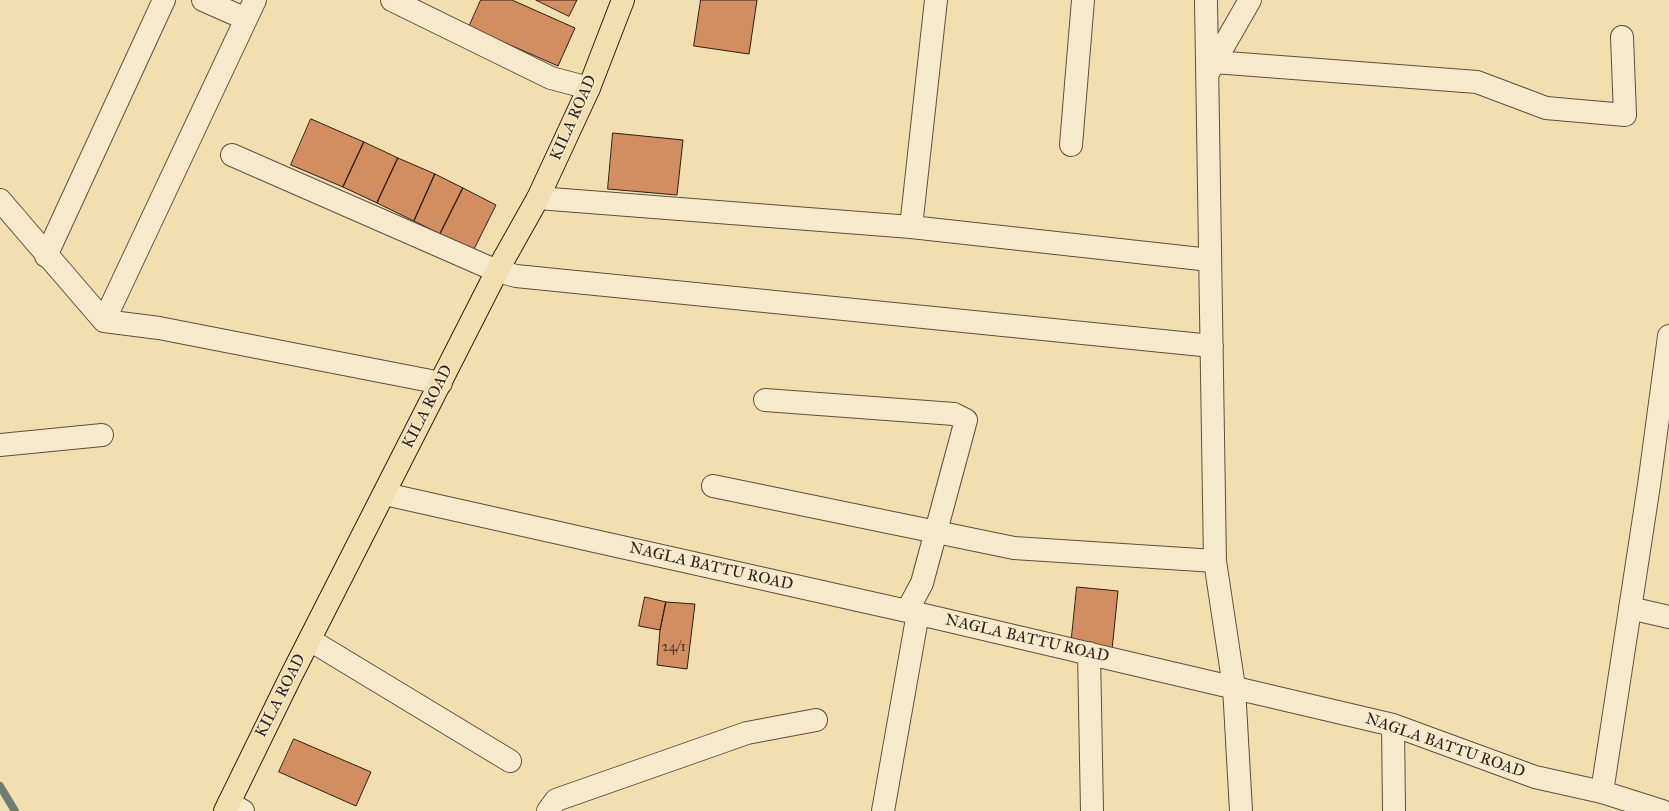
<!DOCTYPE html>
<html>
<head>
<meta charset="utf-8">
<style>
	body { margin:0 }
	canvas { display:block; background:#f3deb0 }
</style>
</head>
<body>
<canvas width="1669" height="811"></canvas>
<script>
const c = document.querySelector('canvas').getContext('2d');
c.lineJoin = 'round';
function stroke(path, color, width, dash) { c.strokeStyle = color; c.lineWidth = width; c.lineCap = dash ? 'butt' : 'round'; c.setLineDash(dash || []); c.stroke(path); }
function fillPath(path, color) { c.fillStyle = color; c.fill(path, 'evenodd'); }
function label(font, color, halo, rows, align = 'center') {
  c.font = font + ' "IM FELL Great Primer",serif'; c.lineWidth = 3; c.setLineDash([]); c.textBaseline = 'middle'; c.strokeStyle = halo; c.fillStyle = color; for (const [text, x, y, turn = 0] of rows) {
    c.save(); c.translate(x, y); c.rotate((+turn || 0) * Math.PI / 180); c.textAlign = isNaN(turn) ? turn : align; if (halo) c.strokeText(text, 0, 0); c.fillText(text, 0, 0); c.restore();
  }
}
stroke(new Path2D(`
	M0 786 15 811`), '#6e7d72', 8);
const building = new Path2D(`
	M481 0H512L575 28 558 66 469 27Z
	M536 0H577L569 16Z
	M701 0H757L749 54 694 46Z
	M311 119 364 142 343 187 291 165Z
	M613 133 683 140 677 195 608 189Z
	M364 142 398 158 377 203 343 187Z
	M398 158 435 174 414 221 377 203Z
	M435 174 463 188 440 234 414 221Z
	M463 188 496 205 473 251 440 234Z
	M1077 587 1118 591 1112 650 1071 646Z
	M645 597 666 602 660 630 639 626Z
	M666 602 695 604 687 669 657 665 660 630Z
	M294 739 371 772 356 806 279 772Z`);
fillPath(building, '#d28d60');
stroke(building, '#2b1f1a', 1);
const minor = new Path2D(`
	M203 0 246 19
	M392 0 551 78 589 88
	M1206 0 1215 561 1234 687 1241 811
	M1214 62 1477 82 1546 108 1625 115 1622 37
	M1208 73 1250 0
	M1071 145 1083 0
	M232 155 497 271 516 276 1212 346
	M538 198 911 227 1210 260
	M0 200 104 321 159 328 441 383
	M911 227 936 0
	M46 256 164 0
	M104 321 255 0
	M765 400 954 414 966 420 922 583 907 611
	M0 445 102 435
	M713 486 1014 548 1215 561
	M385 494 907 611 1393 725 1535 777 1602 792 1662 811
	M1630 608 1669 617
	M310 640 510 761
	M1089 653 1092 811
	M1393 725 1394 811
	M1602 792 1649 485 1669 336
	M229 803 243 811
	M548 811 556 800 747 733 816 720
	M883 811 918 613`);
const major = new Path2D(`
	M225 811 291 676 497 271 538 198 589 88 623 0`);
stroke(minor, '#5d4f40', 24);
stroke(major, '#2b1f1a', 24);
stroke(minor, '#f7eacc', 22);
stroke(major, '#f3deb0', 22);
label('14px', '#553a2c', null, [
	["24/1",674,648]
]);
label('16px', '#2b1f1a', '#f7eacc', [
	["KILA ROAD",574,118,-66],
	["KILA ROAD",428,407,-63],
	["NAGLA BATTU ROAD",711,567,13],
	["NAGLA BATTU ROAD",1027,639,13],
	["KILA ROAD",281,696,-63],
	["NAGLA BATTU ROAD",1445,746,19]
]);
</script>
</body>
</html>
